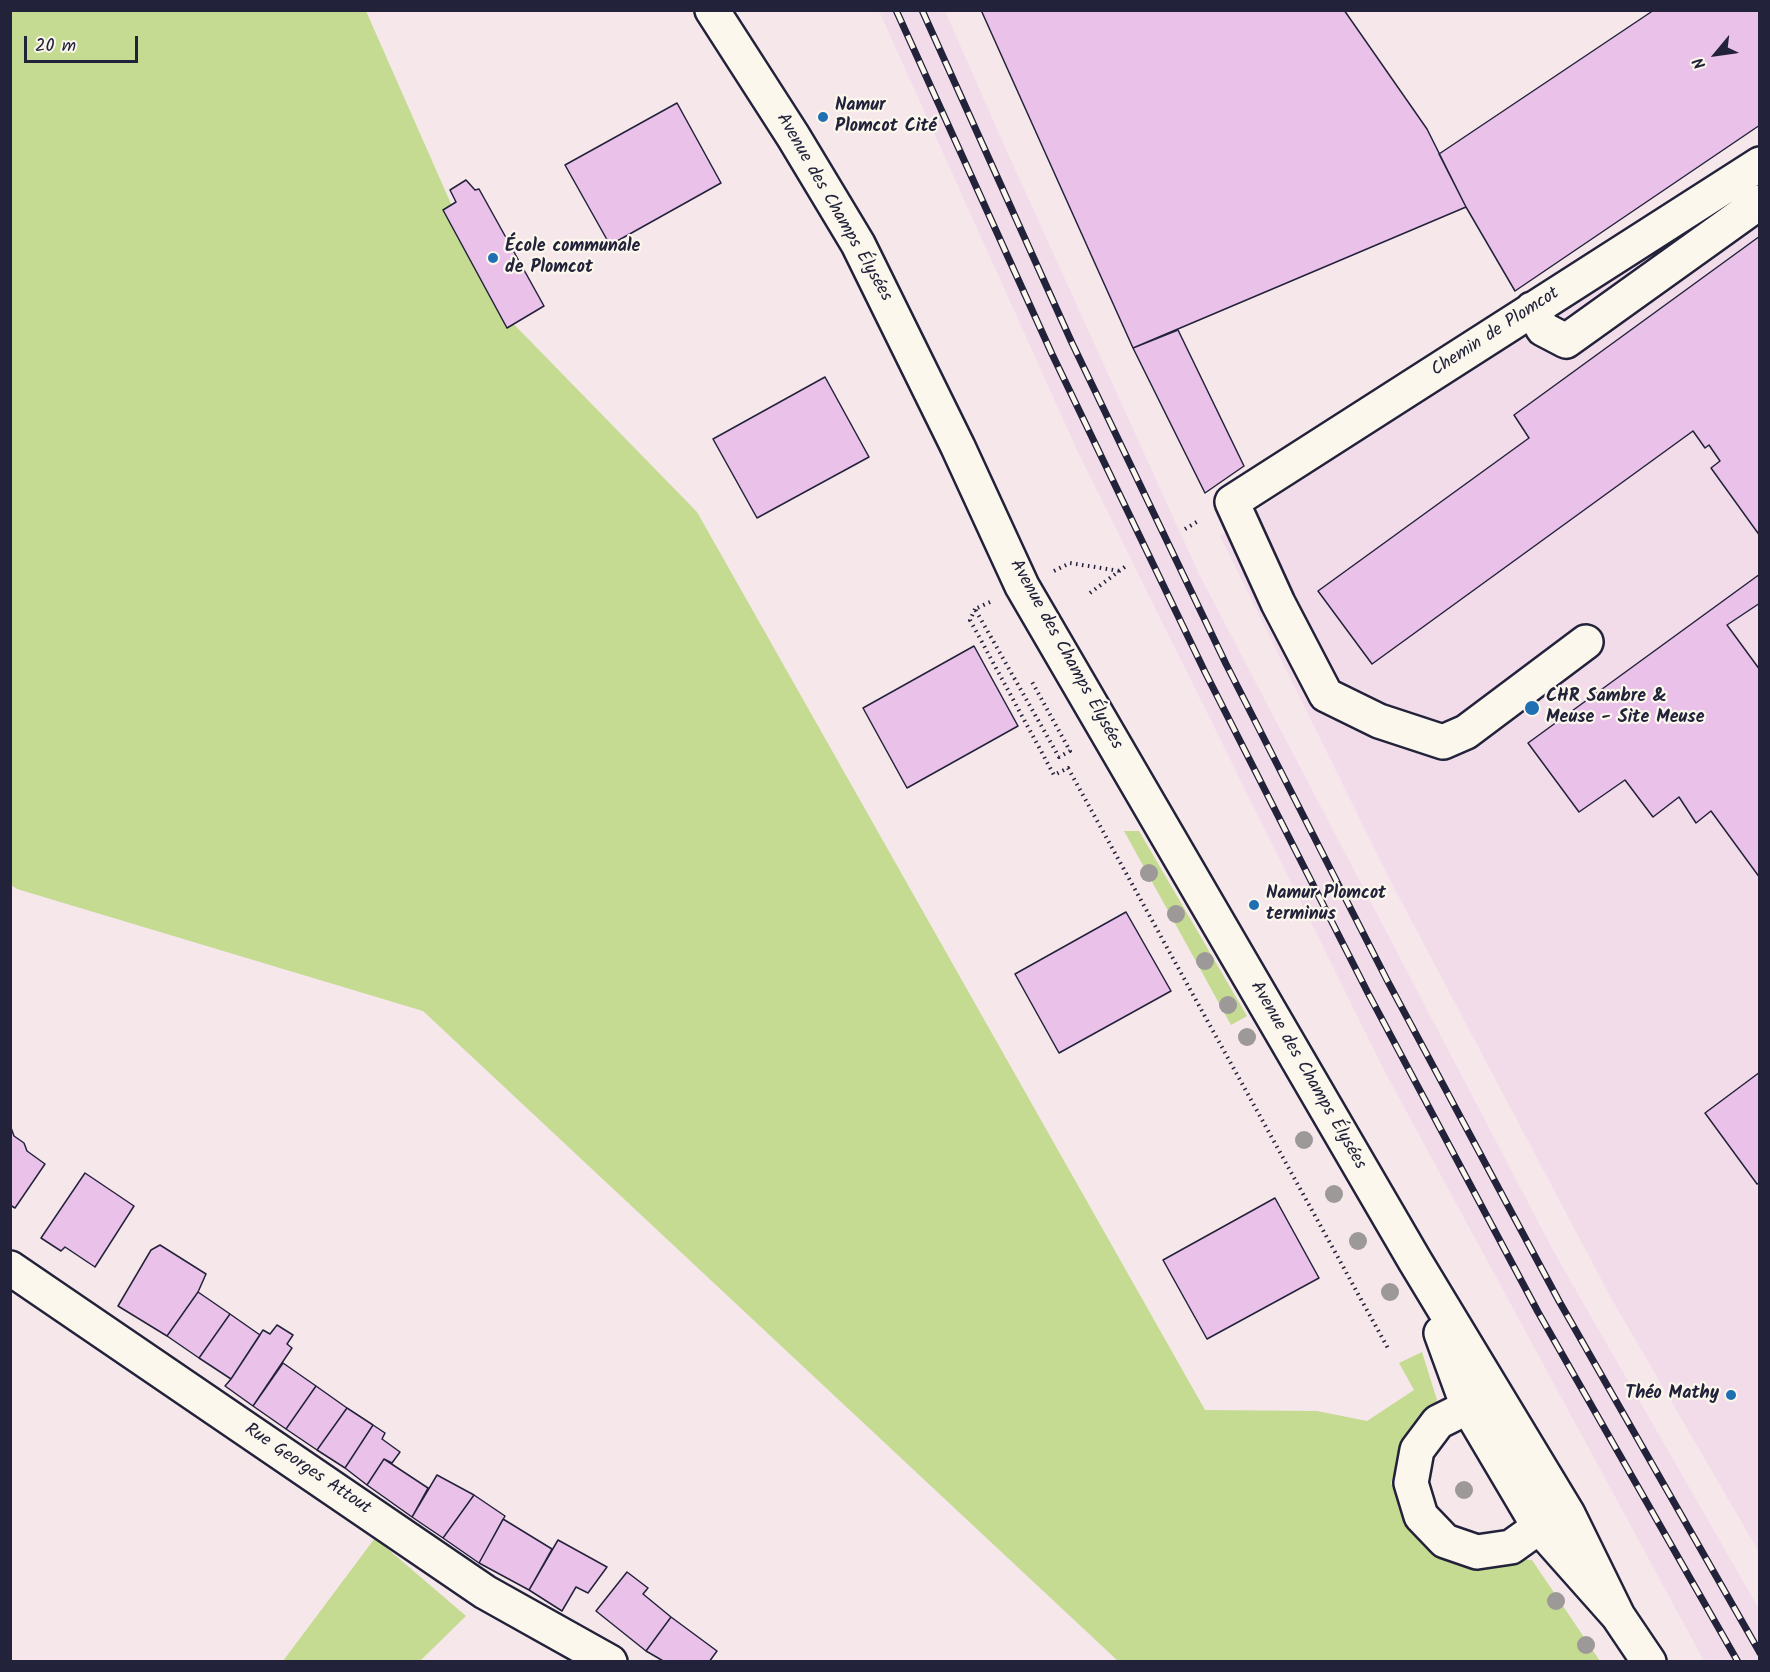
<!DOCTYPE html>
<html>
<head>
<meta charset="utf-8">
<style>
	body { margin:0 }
	#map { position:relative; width:1770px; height:1672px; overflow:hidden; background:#f6e7eb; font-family:Kalam,sans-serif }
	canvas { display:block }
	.frame { position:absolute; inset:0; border:12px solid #22223b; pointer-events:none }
	.north { position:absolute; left:1686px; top:24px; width:60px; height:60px; -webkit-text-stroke:4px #fbf7ec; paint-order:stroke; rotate:241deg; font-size:16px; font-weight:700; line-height:24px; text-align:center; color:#22223b }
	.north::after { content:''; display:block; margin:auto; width:21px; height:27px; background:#22223b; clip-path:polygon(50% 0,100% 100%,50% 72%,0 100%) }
	.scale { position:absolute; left:24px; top:36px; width:114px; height:27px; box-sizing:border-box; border:3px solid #22223b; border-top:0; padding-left:8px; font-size:18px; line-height:21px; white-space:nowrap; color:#22223b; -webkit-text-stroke:4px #fbf7ec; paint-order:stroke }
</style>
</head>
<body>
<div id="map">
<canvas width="1770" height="1672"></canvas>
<div class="frame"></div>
<div class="north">N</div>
<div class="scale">20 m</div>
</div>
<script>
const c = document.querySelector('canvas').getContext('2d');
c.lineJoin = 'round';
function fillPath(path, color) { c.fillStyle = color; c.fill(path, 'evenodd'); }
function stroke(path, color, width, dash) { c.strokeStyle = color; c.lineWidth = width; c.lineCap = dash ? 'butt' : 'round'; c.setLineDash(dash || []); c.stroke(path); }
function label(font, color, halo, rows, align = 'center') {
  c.font = font + ' Kalam,sans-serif'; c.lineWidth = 4.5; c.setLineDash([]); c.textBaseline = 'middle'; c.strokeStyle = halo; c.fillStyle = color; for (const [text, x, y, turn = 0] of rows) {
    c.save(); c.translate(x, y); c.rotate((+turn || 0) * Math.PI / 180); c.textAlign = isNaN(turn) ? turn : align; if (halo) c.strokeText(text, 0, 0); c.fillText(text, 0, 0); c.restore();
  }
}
fillPath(new Path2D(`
	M879 11H945L1005 147 1199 574 1554 1252 1759 1609V1661H1704L1385 1072 1077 450Z
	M1759 184V1552L1611 1298 1390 880 1220 536 1311 473Z`), '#f2dcea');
fillPath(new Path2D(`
	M11 11H366L496 306 697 512 1205 1410 1317 1411 1367 1421 1414 1390 1399 1363 1422 1352 1437 1400 1414 1435 1402 1447 1391 1483 1434 1551 1532 1560 1600 1661H1118L423 1011 17 889 11 885Z
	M1124 831H1139L1247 1016 1231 1025Z
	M375 1538 466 1616 420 1661H283Z`), '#c4db91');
const building = new Path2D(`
	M981 10H1344L1427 129 1466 207 1133 348Z
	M1654 10H1760V125L1515 291 1466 207 1439 154Z
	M677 103 721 183 610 245 565 165Z
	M466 180 475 190 479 189 544 306 507 328 443 210 456 202 450 190Z
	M1760 236V536L1711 468 1720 461 1709 445 1705 448 1693 431 1372 664 1318 591 1529 438 1514 415Z
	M1178 330 1244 466 1205 493 1133 348Z
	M825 377 869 457 757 518 713 439Z
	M1760 574V603L1727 625 1760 670V878L1711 811 1696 823 1679 797 1653 817 1625 780 1579 812 1528 743Z
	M974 646 1018 726 907 788 863 708Z
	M1126 912 1171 991 1059 1053 1015 974Z
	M1760 1072V1183L1757 1184 1705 1113Z
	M10 1125 14 1136 24 1143 27 1151 45 1164 15 1208 10 1205Z
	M85 1173 134 1206 95 1267 65 1247 61 1251 41 1238Z
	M1275 1198 1319 1278 1207 1339 1163 1260Z
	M160 1245 206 1274 198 1292 167 1336 118 1306 151 1250Z
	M198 1292 230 1314 199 1358 167 1336Z
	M230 1314 260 1335 231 1379 199 1358Z
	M277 1325 293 1335 287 1344 292 1348 253 1406 225 1386 231 1379 263 1330 270 1334Z
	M283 1363 316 1386 286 1429 253 1406Z
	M316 1386 347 1408 317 1450 286 1429Z
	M347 1408 373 1425 345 1468 317 1450Z
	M373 1425 385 1433 382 1439 400 1452 392 1463 384 1459 367 1485 345 1468Z
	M384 1459 428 1488 412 1517 367 1485Z
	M437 1475 474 1495 443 1538 412 1517Z
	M474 1495 505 1516 479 1563 443 1538Z
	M503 1519 552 1549 529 1590 479 1563Z
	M558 1540 607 1567 588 1593 576 1587 562 1611 529 1590Z
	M627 1572 648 1588 643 1594 671 1617 646 1651 596 1611Z
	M671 1617 717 1651 709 1662H665L646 1651Z`);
fillPath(building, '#e9c1e9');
stroke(building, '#22223b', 1.5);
const minor = new Path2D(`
	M712 10 793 136 858 244 958 447 1022 586 1415 1261 1568 1514 1618 1616
	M1532 309 1543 329 1566 341 1760 202
	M1586 642 1466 732 1443 742 1379 721 1326 695 1278 603 1232 502 1760 164
	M10 1268 485 1592 610 1662
	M1441 1333 1468 1407 1539 1527 1618 1616 1649 1662
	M1468 1407 1438 1422 1417 1450 1411 1483 1421 1516 1445 1541 1477 1552 1511 1547 1539 1527 1558 1518`);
stroke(minor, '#22223b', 38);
stroke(new Path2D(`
	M1185 529 1200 520
	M1054 571 1070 563 1120 571
	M1090 593 1126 566
	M990 602 975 609 1059 757 1070 751 1031 680
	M975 609 970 620 1054 775 1068 768 1389 1350`), '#22223b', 4, [1.5, 4.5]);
stroke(minor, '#fbf7ec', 33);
const rail = new Path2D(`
	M896 10 1052 354 1205 672 1368 993 1538 1312 1738 1662
	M922 10 1072 343 1226 664 1387 980 1559 1301 1760 1653`);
stroke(rail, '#22223b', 7);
stroke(rail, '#fbf7ec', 4.5, [14]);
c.fillStyle = '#9c9998';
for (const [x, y] of [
	[1149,873],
	[1176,914],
	[1205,961],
	[1228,1005],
	[1247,1037],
	[1304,1140],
	[1334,1194],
	[1358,1241],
	[1390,1292],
	[1464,1490],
	[1556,1601],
	[1586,1645]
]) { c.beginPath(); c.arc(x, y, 9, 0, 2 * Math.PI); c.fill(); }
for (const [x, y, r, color] of [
	[823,117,6,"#1f6fb2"],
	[493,258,6,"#1f6fb2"],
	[1532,708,8,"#1f6fb2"],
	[1254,905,6,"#1f6fb2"],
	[1731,1395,6,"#1f6fb2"]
]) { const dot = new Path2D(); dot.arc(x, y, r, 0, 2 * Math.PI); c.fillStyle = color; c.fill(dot); stroke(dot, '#fbf7ec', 2); }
label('bold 18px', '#22223b', '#fbf7ec', [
	["Namur",835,107],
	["Plomcot Cité",835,128],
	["École communale",505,248],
	["de Plomcot",505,269],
	["CHR Sambre &",1546,698],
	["Meuse - Site Meuse",1546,719],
	["Namur Plomcot",1266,895],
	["terminus",1266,916],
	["Théo Mathy",1719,1395,"right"]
], 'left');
label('18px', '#22223b', '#fbf7ec', [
	["Avenue des Champs Élysées",833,208,60],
	["Chemin de Plomcot",1496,333,-33],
	["Avenue des Champs Élysées",1065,655,61],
	["Avenue des Champs Élysées",1307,1076,60],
	["Rue Georges Attout",307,1470,34]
]);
</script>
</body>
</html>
